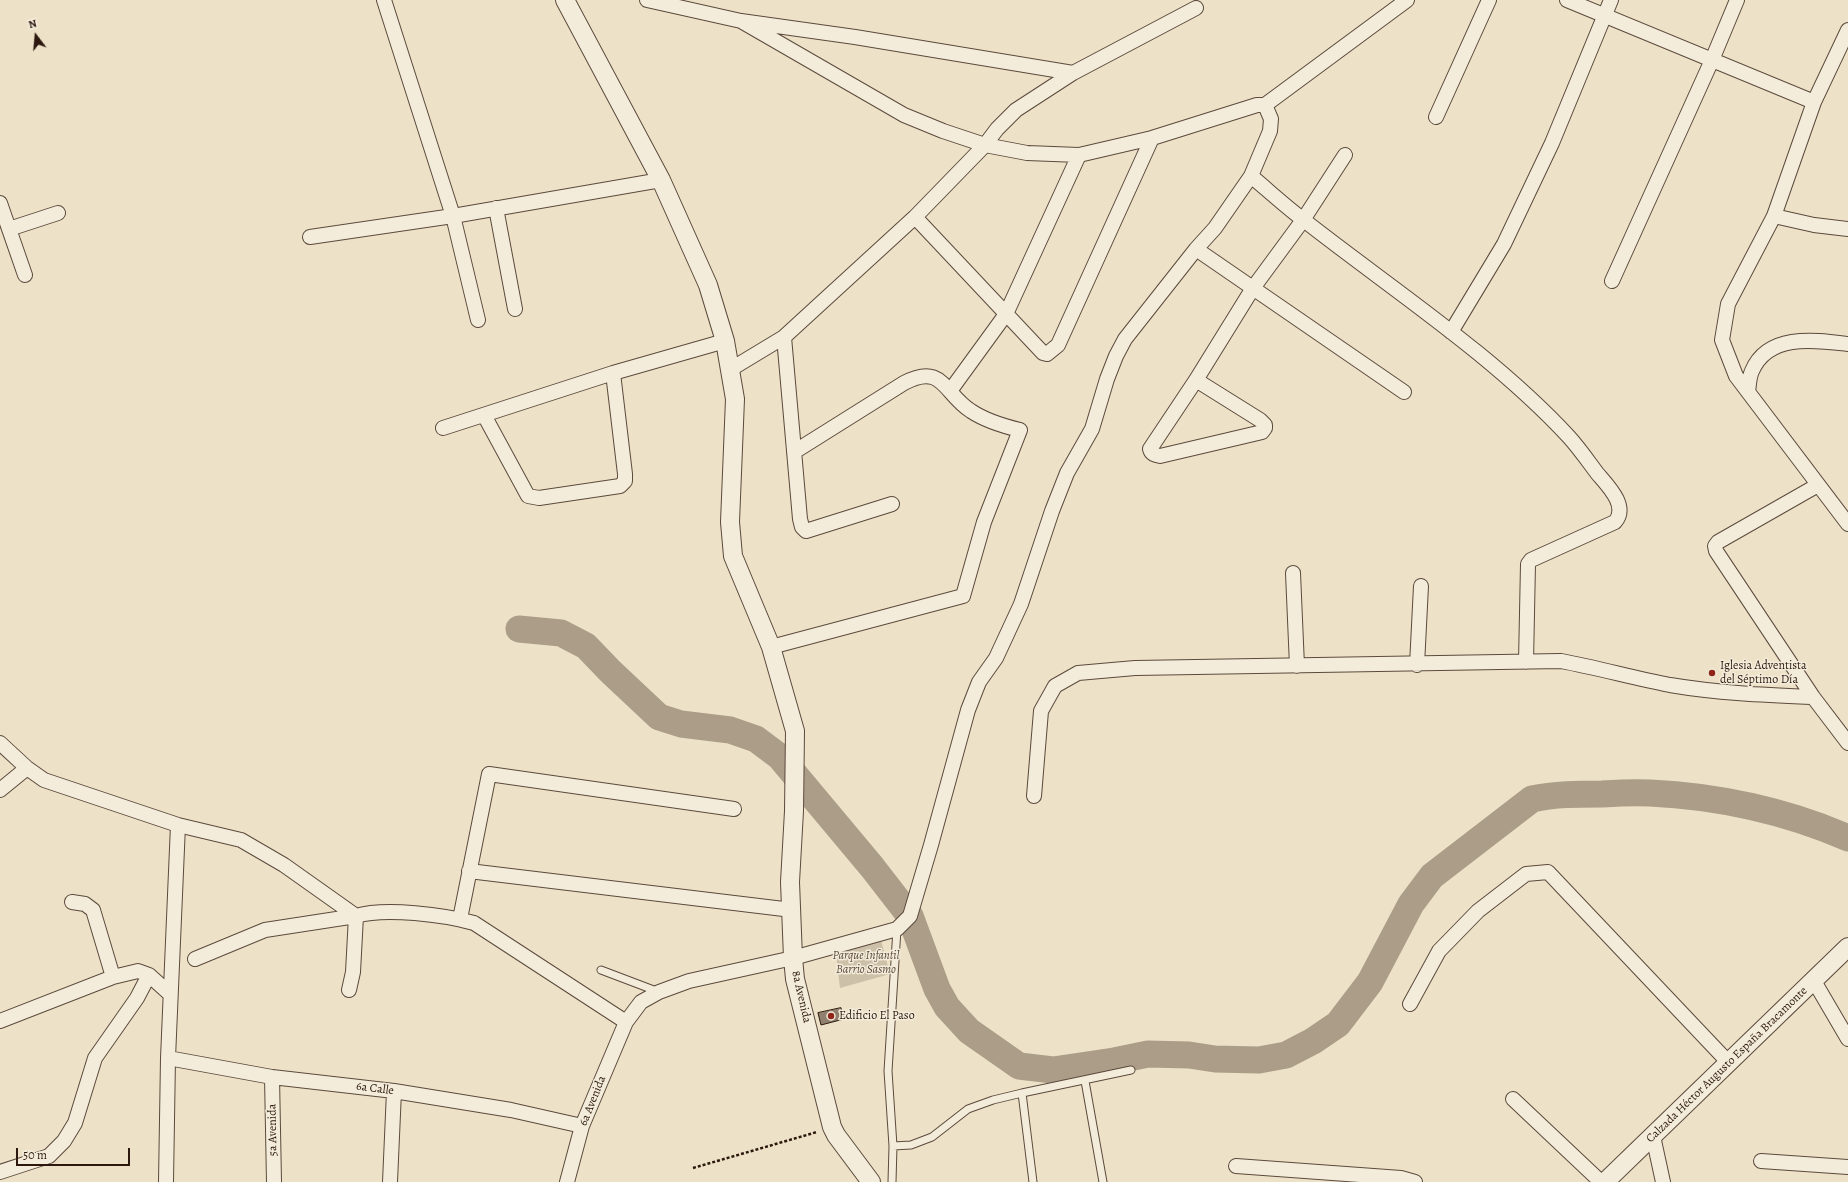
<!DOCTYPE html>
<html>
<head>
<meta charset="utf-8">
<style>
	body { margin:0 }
	#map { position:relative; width:1848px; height:1182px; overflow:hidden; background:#ede2c7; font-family:Alegreya,serif }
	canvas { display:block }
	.north { position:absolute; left:16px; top:16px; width:40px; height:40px; -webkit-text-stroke:3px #f3ecdb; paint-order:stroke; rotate:344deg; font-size:11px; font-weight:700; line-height:16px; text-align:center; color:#2c180e }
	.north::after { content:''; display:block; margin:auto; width:14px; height:18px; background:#2c180e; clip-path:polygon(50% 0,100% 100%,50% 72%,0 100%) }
	.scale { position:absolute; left:16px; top:1148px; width:114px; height:18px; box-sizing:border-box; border:2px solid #2c180e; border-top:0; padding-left:5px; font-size:12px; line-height:14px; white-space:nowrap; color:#2c180e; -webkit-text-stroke:3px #f3ecdb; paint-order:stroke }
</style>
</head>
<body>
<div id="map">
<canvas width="1848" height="1182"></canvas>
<div class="north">N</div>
<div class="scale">50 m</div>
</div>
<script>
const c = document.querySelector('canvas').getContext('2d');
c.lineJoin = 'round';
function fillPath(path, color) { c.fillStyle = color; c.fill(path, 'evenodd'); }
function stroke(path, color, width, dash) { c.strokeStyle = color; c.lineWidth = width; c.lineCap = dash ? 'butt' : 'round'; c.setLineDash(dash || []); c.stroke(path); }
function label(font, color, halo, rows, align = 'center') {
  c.font = font + ' Alegreya,serif'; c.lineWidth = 3; c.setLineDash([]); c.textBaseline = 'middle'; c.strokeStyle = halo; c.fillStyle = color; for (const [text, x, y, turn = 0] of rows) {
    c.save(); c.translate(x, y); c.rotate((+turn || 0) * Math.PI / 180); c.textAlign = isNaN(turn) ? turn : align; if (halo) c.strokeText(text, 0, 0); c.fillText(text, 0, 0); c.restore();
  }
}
fillPath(new Path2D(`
	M881 940 890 974 840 988 836 955Z`), '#ccc0a8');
stroke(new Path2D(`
	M519 629 561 633 586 646 610 671 659 717 681 724 730 730 756 739 780 757 872 867 910 916 937 989 947 1007 969 1031 1019 1066 1053 1070 1114 1061 1148 1054 1189 1055 1215 1059 1259 1060 1286 1055 1313 1041 1338 1024 1370 982 1411 904 1432 876 1532 799C1555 794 1578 794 1602 794 1618 793 1634 792 1650 793 1717 796 1787 811 1848 838`), '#ab9d88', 27);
const building = new Path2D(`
	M841 1008 844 1019 821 1025 818 1013Z`);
fillPath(building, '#90816e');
stroke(building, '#2c180e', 1);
const service = new Path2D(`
	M601 970 659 992
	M1085 1081 1103 1182
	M1022 1093 1131 1070
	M893 1146 911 1145 932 1137 968 1109 993 1100 1022 1093 1033 1182
	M892 1182 893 1146 888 1071 897 929`);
const minor = new Path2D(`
	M384 0 453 216 478 320
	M647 0 741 21 855 37 1073 73
	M1567 0 1814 102
	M741 21 904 115 943 131 985 145 1027 153 1079 155 1152 138 1257 105H1265L1407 0
	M1848 30 1814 102 1774 216 1728 304 1722 340 1736 376 1848 524
	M1436 117 1489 0
	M1251 176C1269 191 1286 207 1305 221 1393 290 1493 355 1569 437 1579 448 1588 461 1597 473 1607 485 1629 506 1615 522L1531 560 1528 564 1526 662
	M0 203 25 275
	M496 208 515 309
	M1774 216 1814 225 1848 229
	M915 217 1043 353 1047 354 1058 345 1152 138
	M9 229 58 213
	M310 237 453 216 661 180
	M1196 249 1404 392
	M1612 281 1712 60 1737 0
	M1451 332 1504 244 1552 143 1611 0
	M784 337 800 519 802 527 806 531 892 504
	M731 369 784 337 915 217 985 145 997 129 1016 110 1073 73 1196 8
	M1196 380 1260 420 1265 425V428L1262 432 1258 433 1160 456C1155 455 1151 454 1150 449L1196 380 1253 288 1303 220 1345 155
	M950 391 1006 314 1079 155
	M1748 392C1749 386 1749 377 1752 371 1768 333 1815 340 1848 344
	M484 415 528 496 539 498 620 486 625 481V474L613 373
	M443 428 613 373 725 341
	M1818 485 1718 542 1715 546 1716 551 1813 697 1848 743
	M1293 573 1297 666
	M771 647 963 596 984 522 1020 430C1003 426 986 421 971 411 944 394 943 362 904 383L794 452
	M1417 665 1421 586
	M0 743 27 768 44 780 178 825 241 840 284 865 356 916 353 972 349 990
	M0 790 27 768
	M1034 796 1041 711 1055 686 1078 673 1135 668 1561 661C1598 668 1634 678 1670 685 1717 693 1766 695 1813 697
	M469 871 792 910
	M72 902 85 904 93 910 113 977
	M460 919 489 774 734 809
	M195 959 265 930 356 916C385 907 445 915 474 923L626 1022
	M1814 981 1848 1039
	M1410 1004 1439 951 1478 911 1526 874 1548 872 1729 1063
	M0 1021 113 977 138 971 149 975 170 994
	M168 1058 272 1077 394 1091 511 1110 582 1126
	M272 1077 274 1182
	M1513 1099 1601 1182
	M1653 1136 1663 1182
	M1761 1161 1848 1167
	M1236 1166 1401 1178 1415 1182
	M0 1172 49 1156 64 1141 75 1123 95 1058 137 998 149 975
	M166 1182 168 1058 178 825
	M390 1182 394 1091
	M567 1182 582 1126 626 1022 641 1002 659 992 689 981 793 958 897 929 910 916 931 845 968 710 979 682 996 658 1021 604 1052 511 1067 473 1092 429 1107 379 1116 356 1125 339 1196 249 1215 228 1251 176 1270 131 1271 119 1265 105`);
const tertiary = new Path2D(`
	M565 0 661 180 708 285 725 341 735 399 730 522 733 556 771 647 795 731 794 811 790 882 793 958 795 979 832 1127 836 1135 871 1182
	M1605 1182 1848 947`);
stroke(service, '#5c4a3c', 9);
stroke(minor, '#5c4a3c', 16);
stroke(tertiary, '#5c4a3c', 20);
stroke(new Path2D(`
	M693 1168 817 1132`), '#2c180e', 2.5, [3, 2]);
stroke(service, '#f3ecdb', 7);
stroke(minor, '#f3ecdb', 14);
stroke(tertiary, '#f3ecdb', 18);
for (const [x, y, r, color] of [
	[1712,673,4,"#8f2418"],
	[831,1016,4,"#8f2418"]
]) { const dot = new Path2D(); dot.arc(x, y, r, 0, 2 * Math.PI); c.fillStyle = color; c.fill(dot); stroke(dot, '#f3ecdb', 1.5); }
label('12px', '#2c180e', '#f3ecdb', [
	["Iglesia Adventista",1720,666],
	["del Séptimo Día",1720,680],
	["Edificio El Paso",839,1016]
], 'left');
label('italic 12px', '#5c4a3c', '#f3ecdb', [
	["Parque Infantil",866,956],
	["Barrio Sasmo",866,970]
]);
label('12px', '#2c180e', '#f3ecdb', [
	["8a Avenida",801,997,77],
	["Calzada Héctor Augusto España Bracamonte",1727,1065,-44],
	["6a Calle",375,1089,7],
	["6a Avenida",593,1101,-68],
	["5a Avenida",273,1130,-91]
]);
</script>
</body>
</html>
